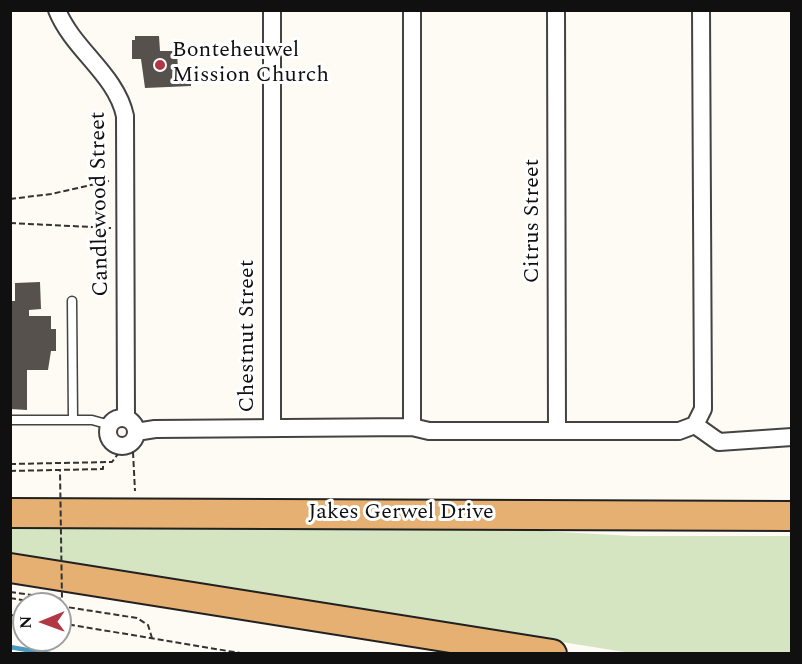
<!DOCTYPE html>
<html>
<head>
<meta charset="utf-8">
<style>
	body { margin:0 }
	#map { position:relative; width:802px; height:664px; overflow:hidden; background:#fefbf4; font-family:Spectral,serif }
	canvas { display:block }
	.frame { position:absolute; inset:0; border:12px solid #101010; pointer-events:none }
	.north { position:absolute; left:12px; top:592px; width:60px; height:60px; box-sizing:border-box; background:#fff; border:2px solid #9f9f9f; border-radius:50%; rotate:269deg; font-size:16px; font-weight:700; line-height:24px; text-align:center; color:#101010 }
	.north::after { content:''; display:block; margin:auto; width:21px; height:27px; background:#b13745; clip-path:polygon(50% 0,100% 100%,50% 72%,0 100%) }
</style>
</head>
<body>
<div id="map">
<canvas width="802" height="664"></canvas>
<div class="frame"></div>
<div class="north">N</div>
</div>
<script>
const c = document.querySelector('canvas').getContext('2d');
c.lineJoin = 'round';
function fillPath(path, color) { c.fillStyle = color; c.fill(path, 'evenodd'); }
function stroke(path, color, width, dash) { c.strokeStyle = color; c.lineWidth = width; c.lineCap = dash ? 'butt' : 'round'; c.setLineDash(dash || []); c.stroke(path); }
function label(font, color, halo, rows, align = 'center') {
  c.font = font + ' Spectral,serif'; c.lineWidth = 6; c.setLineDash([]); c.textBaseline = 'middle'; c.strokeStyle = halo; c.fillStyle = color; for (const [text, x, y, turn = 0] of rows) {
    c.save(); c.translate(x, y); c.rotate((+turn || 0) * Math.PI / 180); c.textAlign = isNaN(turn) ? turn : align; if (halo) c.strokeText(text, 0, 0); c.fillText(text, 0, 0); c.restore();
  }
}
fillPath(new Path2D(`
	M11 527H467L634 536H791V653H631L11 555Z`), '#d6e5c1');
stroke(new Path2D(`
	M10 647 50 654`), '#4d99bf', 4.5);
fillPath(new Path2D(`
	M135 36H159L160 51H177L178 71H191V86L145 88 141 59H132V40H135Z
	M40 282 41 309 29 310V316H51V329H56V351H51L48 370H27V410L10 409V301H15V283Z`), '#57514d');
const service = new Path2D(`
	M72 301 73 420
	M10 420H92L110 425`);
const minor = new Path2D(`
	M57 10C73 50 116 74 125 116L126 418
	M272 10V428
	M412 10V427
	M556 10 557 431
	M108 432a14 14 0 1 1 28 0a14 14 0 1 1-28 0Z
	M695 425 719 442 792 437
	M136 432 155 429 412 427 429 431H679L695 425 703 409 701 10`);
const trunk = new Path2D(`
	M10 513 792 516
	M10 568 552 654`);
stroke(service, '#434343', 11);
stroke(minor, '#434343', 20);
stroke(trunk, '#212121', 32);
stroke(new Path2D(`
	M10 199 51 194 109 181
	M10 223 111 228
	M133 452 135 491
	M10 464 112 462 118 454
	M10 471 103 469V462
	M10 598 46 604
	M60 606 137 618 148 625 152 638
	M10 615 24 617
	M60 623 246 654`), '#323232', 2, [6, 3]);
stroke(service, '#fff', 8);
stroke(minor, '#fff', 16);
stroke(trunk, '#e6b072', 28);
stroke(new Path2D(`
	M10 592 62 599 60 471`), '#323232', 2, [6, 3]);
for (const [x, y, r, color] of [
	[160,65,6,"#b13745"]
]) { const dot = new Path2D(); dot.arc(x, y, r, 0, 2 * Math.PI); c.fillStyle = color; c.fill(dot); stroke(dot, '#fff', 2); }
label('22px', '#101010', '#fff', [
	["Bonteheuwel",172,52],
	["Mission Church",172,77]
], 'left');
label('22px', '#101010', '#fff', [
	["Candlewood Street",101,204,-91],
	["Citrus Street",534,221,-90],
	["Chestnut Street",249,336,-90],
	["Jakes Gerwel Drive",401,514]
]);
</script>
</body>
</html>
